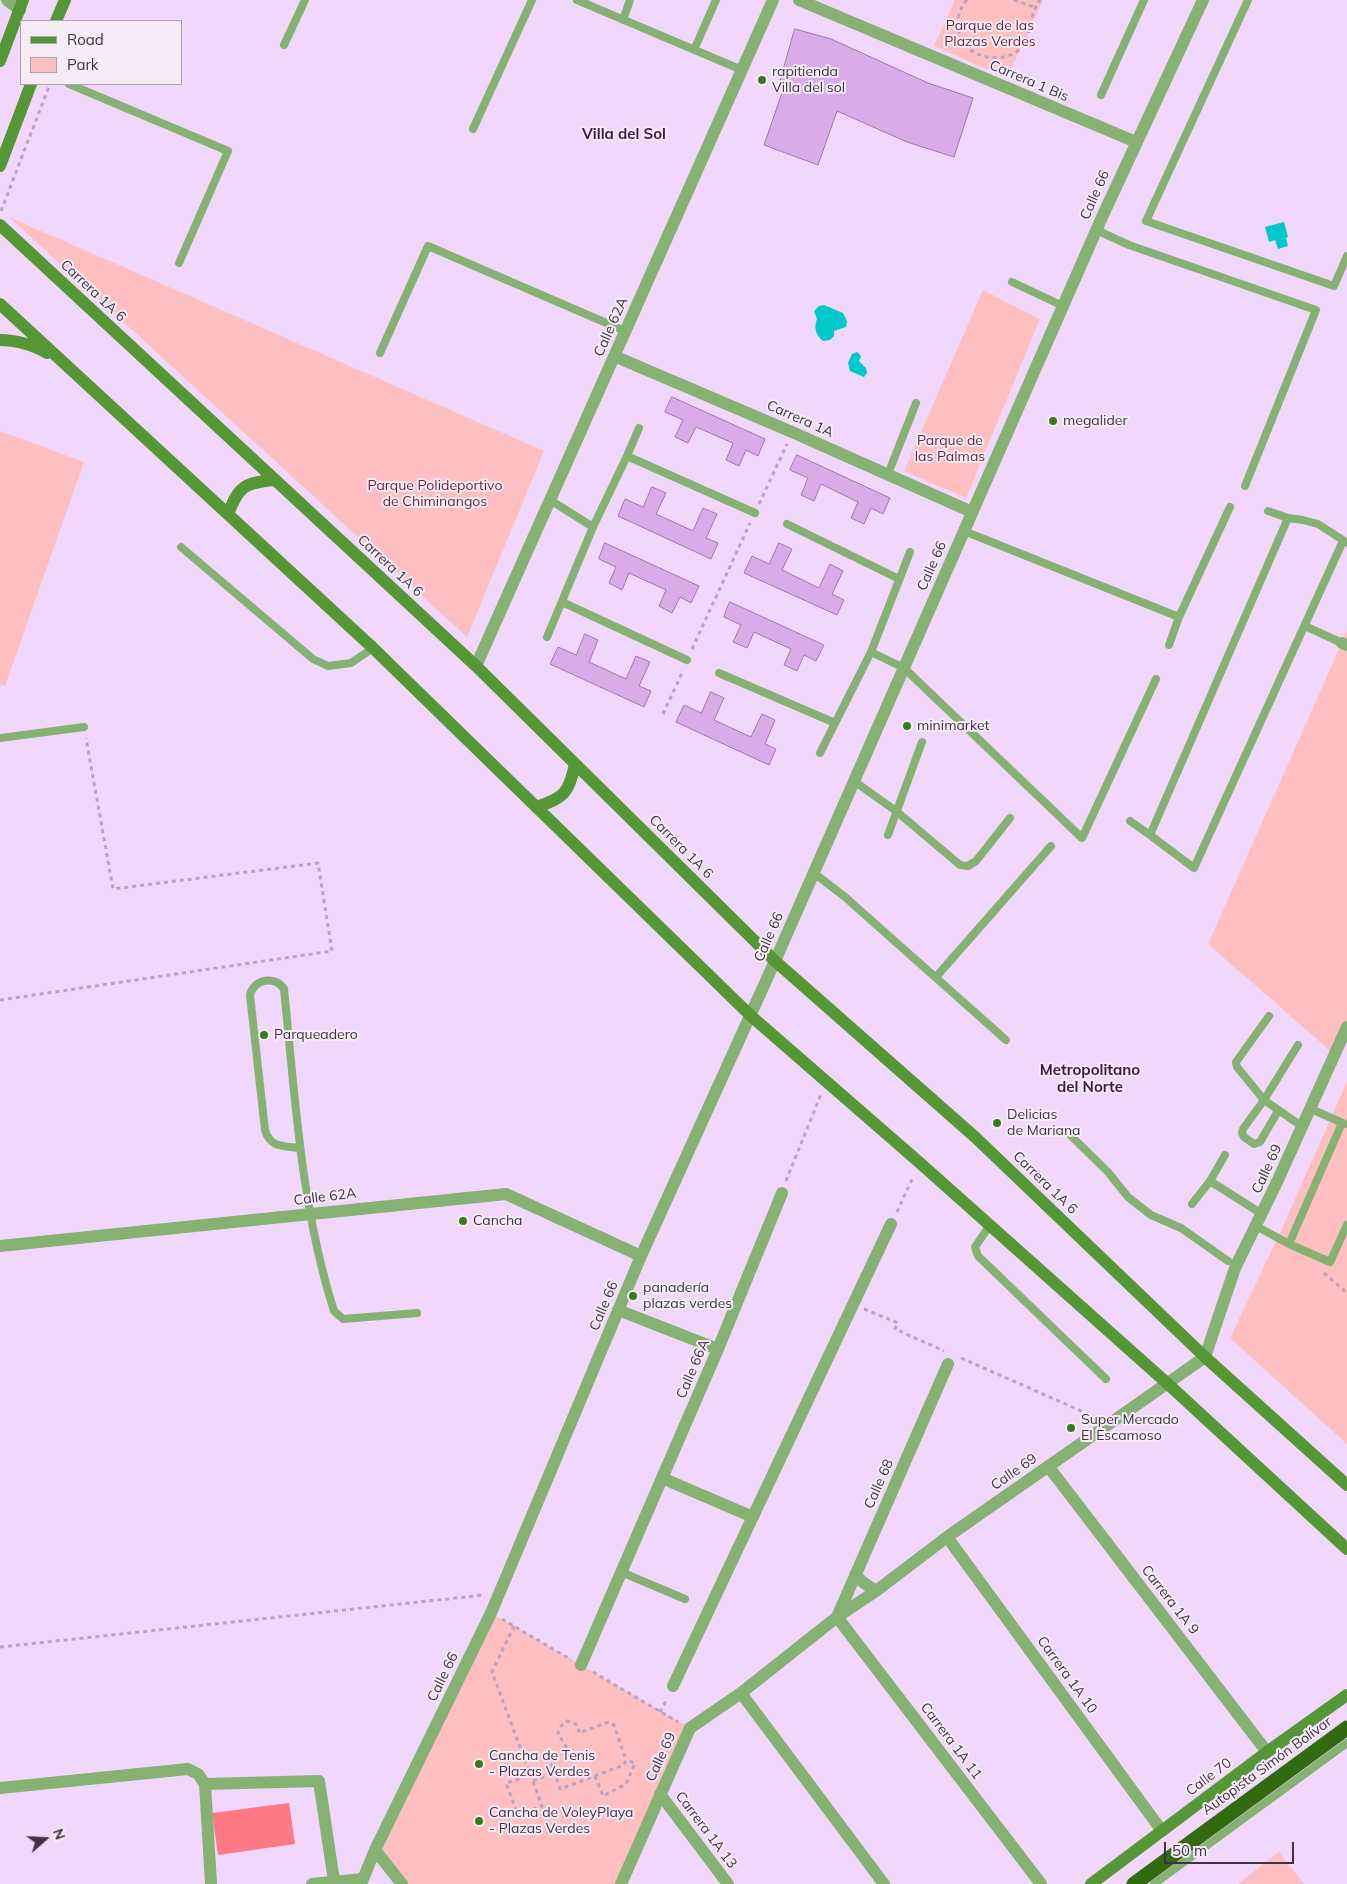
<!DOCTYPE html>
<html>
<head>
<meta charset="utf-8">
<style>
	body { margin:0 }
	#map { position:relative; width:1347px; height:1884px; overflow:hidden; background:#f2d7fc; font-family:Mulish,sans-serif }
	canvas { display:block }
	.legend { position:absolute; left:20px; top:20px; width:162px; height:65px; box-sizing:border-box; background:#f5ecf8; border:1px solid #ada1b2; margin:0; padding:6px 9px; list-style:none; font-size:15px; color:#423048 }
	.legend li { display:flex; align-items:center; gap:10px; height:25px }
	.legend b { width:25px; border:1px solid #ada1b2 }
	.north { position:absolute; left:20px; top:1814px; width:50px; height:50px; -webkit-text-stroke:4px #f5ecf8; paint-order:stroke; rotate:71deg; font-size:14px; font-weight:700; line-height:20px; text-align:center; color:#423048 }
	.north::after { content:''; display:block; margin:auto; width:18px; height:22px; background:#423048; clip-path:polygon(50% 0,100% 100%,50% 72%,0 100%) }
	.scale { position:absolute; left:1164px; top:1842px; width:130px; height:22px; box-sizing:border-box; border:2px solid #423048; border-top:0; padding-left:6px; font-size:15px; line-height:18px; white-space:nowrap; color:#423048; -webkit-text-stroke:4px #f5ecf8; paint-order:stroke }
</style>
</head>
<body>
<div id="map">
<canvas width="1347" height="1884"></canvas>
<ul class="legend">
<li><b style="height:6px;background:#549734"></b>Road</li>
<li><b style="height:14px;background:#fdbfc0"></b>Park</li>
</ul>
<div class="north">N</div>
<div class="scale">50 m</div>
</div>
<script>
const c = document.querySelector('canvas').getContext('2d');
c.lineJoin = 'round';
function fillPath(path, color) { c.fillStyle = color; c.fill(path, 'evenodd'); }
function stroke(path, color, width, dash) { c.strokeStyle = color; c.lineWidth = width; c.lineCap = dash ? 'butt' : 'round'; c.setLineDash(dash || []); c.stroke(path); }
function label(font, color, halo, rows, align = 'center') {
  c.font = font + ' Mulish,sans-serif'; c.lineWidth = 4; c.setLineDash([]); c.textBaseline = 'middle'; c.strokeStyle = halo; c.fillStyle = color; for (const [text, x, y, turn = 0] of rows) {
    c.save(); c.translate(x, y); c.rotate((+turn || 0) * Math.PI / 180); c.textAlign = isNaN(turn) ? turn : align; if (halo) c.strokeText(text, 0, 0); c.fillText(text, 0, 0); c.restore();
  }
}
fillPath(new Path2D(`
	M955 0H1043L1007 78 934 46Z
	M9 217 544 451 467 637Z
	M983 290 1040 319 966 498 904 471Z
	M0 431 84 462 5 686 0 685Z
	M1347 631V1027L1335 1055 1208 944Z
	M1347 1082V1444L1230 1338 1278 1237Z
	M491 1613 690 1728 621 1884H402L375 1850Z
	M1279 1852 1304 1884H1238Z`), '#fdbfc0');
fillPath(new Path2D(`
	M289 1803 295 1844 218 1855 212 1813Z`), '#fd7a84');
fillPath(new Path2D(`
	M1284 222 1288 237 1286 238 1288 246 1278 249 1275 240 1269 242 1265 227Z
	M824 305 843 313 847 321 846 327 834 331V336L830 340 823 341C815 334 814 328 817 319L814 311 819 306Z
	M857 352 861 356 859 361 866 368 867 373 864 377 850 371 848 363 852 354Z`), '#00c8cb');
const building = new Path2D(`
	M795 29 831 39 928 83 973 98 954 157 907 142 837 111 818 165 764 145 783 90 778 89Z
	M672 397 765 439 758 456 746 450 739 466 726 460 733 443 696 427 688 443 675 437 683 420 665 412Z
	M797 455 890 498 883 514 871 508 864 524 851 518 858 502 821 484 814 501 801 495 808 478 790 470Z
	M652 487 666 493 656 514 693 531 703 508 717 514 706 538 718 543 711 559 618 516 625 499 643 507Z
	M605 543 699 586 691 603 680 597 672 613 659 606 666 590 629 573 622 590 609 583 616 567 599 559Z
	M779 543 792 549 782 570 819 588 830 564 843 571 832 594 844 600 837 615 744 573 752 556 769 564Z
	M730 602 824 645 816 661 804 655 797 671 784 665 791 649 754 632 747 648 733 642 741 625 724 617Z
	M585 634 598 640 589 662 626 679 636 656 650 662 639 686 651 691 644 707 550 664 558 647 576 655Z
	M711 692 724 698 714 720 751 737 762 714 775 720 765 744 776 749 769 765 676 722 684 705 701 713Z`);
fillPath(building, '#d9ace9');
stroke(building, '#a075ae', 1);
stroke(new Path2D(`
	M967 0C956 11 954 34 966 46 981 61 1008 62 1022 47 1032 37 1028 16 1040 0
	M1014 0 1034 7
	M1 211 50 84
	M759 504 787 444
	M692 649 750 523
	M663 714 683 671
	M0 1000 332 951 318 863 113 889 86 738
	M786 1181 821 1094
	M897 1212 913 1177
	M1324 1273 1347 1293
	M864 1309 898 1323 895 1329 944 1351
	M961 1358 1095 1417
	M502 1619 570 1659
	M514 1626 492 1672 542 1806 518 1815 506 1783 530 1775
	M0 1647 484 1595
	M593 1672 678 1722
	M660 1712 667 1699
	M566 1721 572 1722 578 1726 579 1733 609 1722 614 1725 626 1760 624 1765 560 1789 549 1756 567 1749C561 1735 551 1734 566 1721Z
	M595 1776 603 1796 626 1784 635 1763 626 1760
	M533 1781 554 1773`), '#baa2c3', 3, [4, 4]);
stroke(new Path2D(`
	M577 0 742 70
	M1248 0 1146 221 1334 286 1347 256
	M623 20 630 0
	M284 45 305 0
	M694 50 716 0
	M69 84 228 151 179 263
	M1101 95 1144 0
	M473 129 532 0
	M1096 230 1129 245 1316 310 1245 486
	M1012 282 1063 306
	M380 353 428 246 625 331
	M627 456 639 428
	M888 474 916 403
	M550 500 593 527
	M1268 511 1288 518 1303 520 1318 524 1346 542
	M1288 518 1150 835 1194 868 1343 541
	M787 524 899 579
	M964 531 1179 617
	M181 547 313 659 328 666 351 663 373 648
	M562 602 687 660
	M1305 626 1342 643
	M547 637 593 527 627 456 755 513
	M1169 645 1179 617 1230 507
	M871 652 904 668 1082 838 1156 679
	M719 673 835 723
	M0 738 84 727
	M820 753 871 652 910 552
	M854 781 896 811 960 865 968 866 976 861 1010 818
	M1130 821 1150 835
	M888 835 922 742
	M814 873 845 897 1006 1040
	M936 977 1051 846
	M1269 1016 1236 1062 1237 1067 1264 1100 1243 1129 1242 1133 1244 1137 1254 1144 1260 1142 1278 1111
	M1298 1045 1264 1100 1303 1127
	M1311 1109 1345 1124
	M1066 1131 1108 1172 1128 1197 1151 1215 1181 1228 1228 1261
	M300 1148C284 1146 270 1148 265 1130L250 995C254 979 275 975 284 989 295 1097 301 1207 334 1311L343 1319 417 1313
	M1210 1181 1262 1214
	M1192 1204 1210 1181 1225 1155
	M990 1225 975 1247 978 1256 1106 1379
	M1256 1226 1289 1244 1330 1262 1347 1225
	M1289 1244 1342 1123
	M621 1572 685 1599
	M1154 1884 1347 1743`), '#85b173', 8);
stroke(new Path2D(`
	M7 0 20 10
	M799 0 1136 142
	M614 356 792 432 972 512
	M1342 643 1347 645
	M476 666 773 0
	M0 1246 506 1194 641 1256
	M618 1310 718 1349
	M948 1364 837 1617 1041 1884
	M1048 1466 1267 1752
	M662 1478 753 1517
	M947 1537 1162 1831
	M855 1575 864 1583 876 1591
	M581 1665 718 1349 782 1193
	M673 1686 891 1224
	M741 1693 884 1884
	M205 1784 319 1781 334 1881
	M0 1788 188 1769 198 1774 205 1784 211 1884
	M660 1794 728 1884
	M375 1850 402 1884
	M312 1884 363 1879
	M361 1884 375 1850 491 1613 641 1256 775 961 1103 215 1203 0
	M621 1884 690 1728 741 1693 837 1617 876 1591 947 1537 1205 1357 1235 1268 1277 1182 1347 1027`), '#85b173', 12);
stroke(new Path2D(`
	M56 21 65 0
	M0 61 23 0
	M0 166 31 84
	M0 225 476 666 775 961 975 1137 1205 1357 1347 1485
	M0 304 373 648 751 1016 920 1163 1168 1384 1347 1549
	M0 340C15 340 34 345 47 353
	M228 514C239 486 244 483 274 480
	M536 807C564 798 569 793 575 764
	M1091 1884 1267 1752 1347 1695`), '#549734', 12);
stroke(new Path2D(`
	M1134 1884 1347 1728`), '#316a11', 15);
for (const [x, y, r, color] of [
	[762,80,5,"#3a7a18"],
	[1053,421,5,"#3a7a18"],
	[907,726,5,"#3a7a18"],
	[264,1035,5,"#3a7a18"],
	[997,1123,5,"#3a7a18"],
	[463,1221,5,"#3a7a18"],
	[633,1296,5,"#3a7a18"],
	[1071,1428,5,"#3a7a18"],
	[479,1764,5,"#3a7a18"],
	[479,1821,5,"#3a7a18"]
]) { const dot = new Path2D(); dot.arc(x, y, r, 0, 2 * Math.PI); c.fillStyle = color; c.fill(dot); stroke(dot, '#f5ecf8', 2); }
label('14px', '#711f2a', '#f5ecf8', [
	["Parque de las",990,26],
	["Plazas Verdes",990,42],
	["Parque de",950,441],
	["las Palmas",950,457],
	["Parque Polideportivo",435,486],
	["de Chiminangos",435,502]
]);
label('14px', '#423048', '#f5ecf8', [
	["rapitienda",772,72],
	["Villa del sol",772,88],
	["megalider",1063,421],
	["minimarket",917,726],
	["Parqueadero",274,1035],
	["Delicias",1007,1115],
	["de Mariana",1007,1131],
	["Cancha",473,1221],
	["panadería",643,1288],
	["plazas verdes",643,1304],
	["Super Mercado",1081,1420],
	["El Escamoso",1081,1436],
	["Cancha de Tenis",489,1756],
	["- Plazas Verdes",489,1772],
	["Cancha de VoleyPlaya",489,1813],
	["- Plazas Verdes",489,1829]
], 'left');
label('14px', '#423048', '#f5ecf8', [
	["Carrera 1 Bis",1029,81,23],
	["Calle 66",1095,195,-66],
	["Carrera 1A 6",93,291,43],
	["Calle 62A",611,327,-66],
	["Carrera 1A",800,419,24],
	["Carrera 1A 6",390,566,43],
	["Calle 66",932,566,-66],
	["Carrera 1A 6",681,847,45],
	["Calle 66",769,937,-66],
	["Calle 69",1267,1169,-65],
	["Carrera 1A 6",1045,1183,44],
	["Calle 62A",325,1197,-7],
	["Calle 66",604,1306,-67],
	["Calle 66A",693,1369,-67],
	["Calle 69",1014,1472,-35],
	["Calle 68",879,1484,-66],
	["Carrera 1A 9",1170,1600,52],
	["Carrera 1A 10",1067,1675,54],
	["Calle 66",443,1677,-64],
	["Carrera 1A 11",951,1741,53],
	["Calle 69",661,1757,-65],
	["Autopista Simón Bolívar",1267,1766,-36],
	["Calle 70",1209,1777,-37],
	["Carrera 1A 13",706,1830,53]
]);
label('bold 15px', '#3d1749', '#f5ecf8', [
	["Villa del Sol",624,134],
	["Metropolitano",1090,1070],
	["del Norte",1090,1087]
]);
</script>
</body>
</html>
